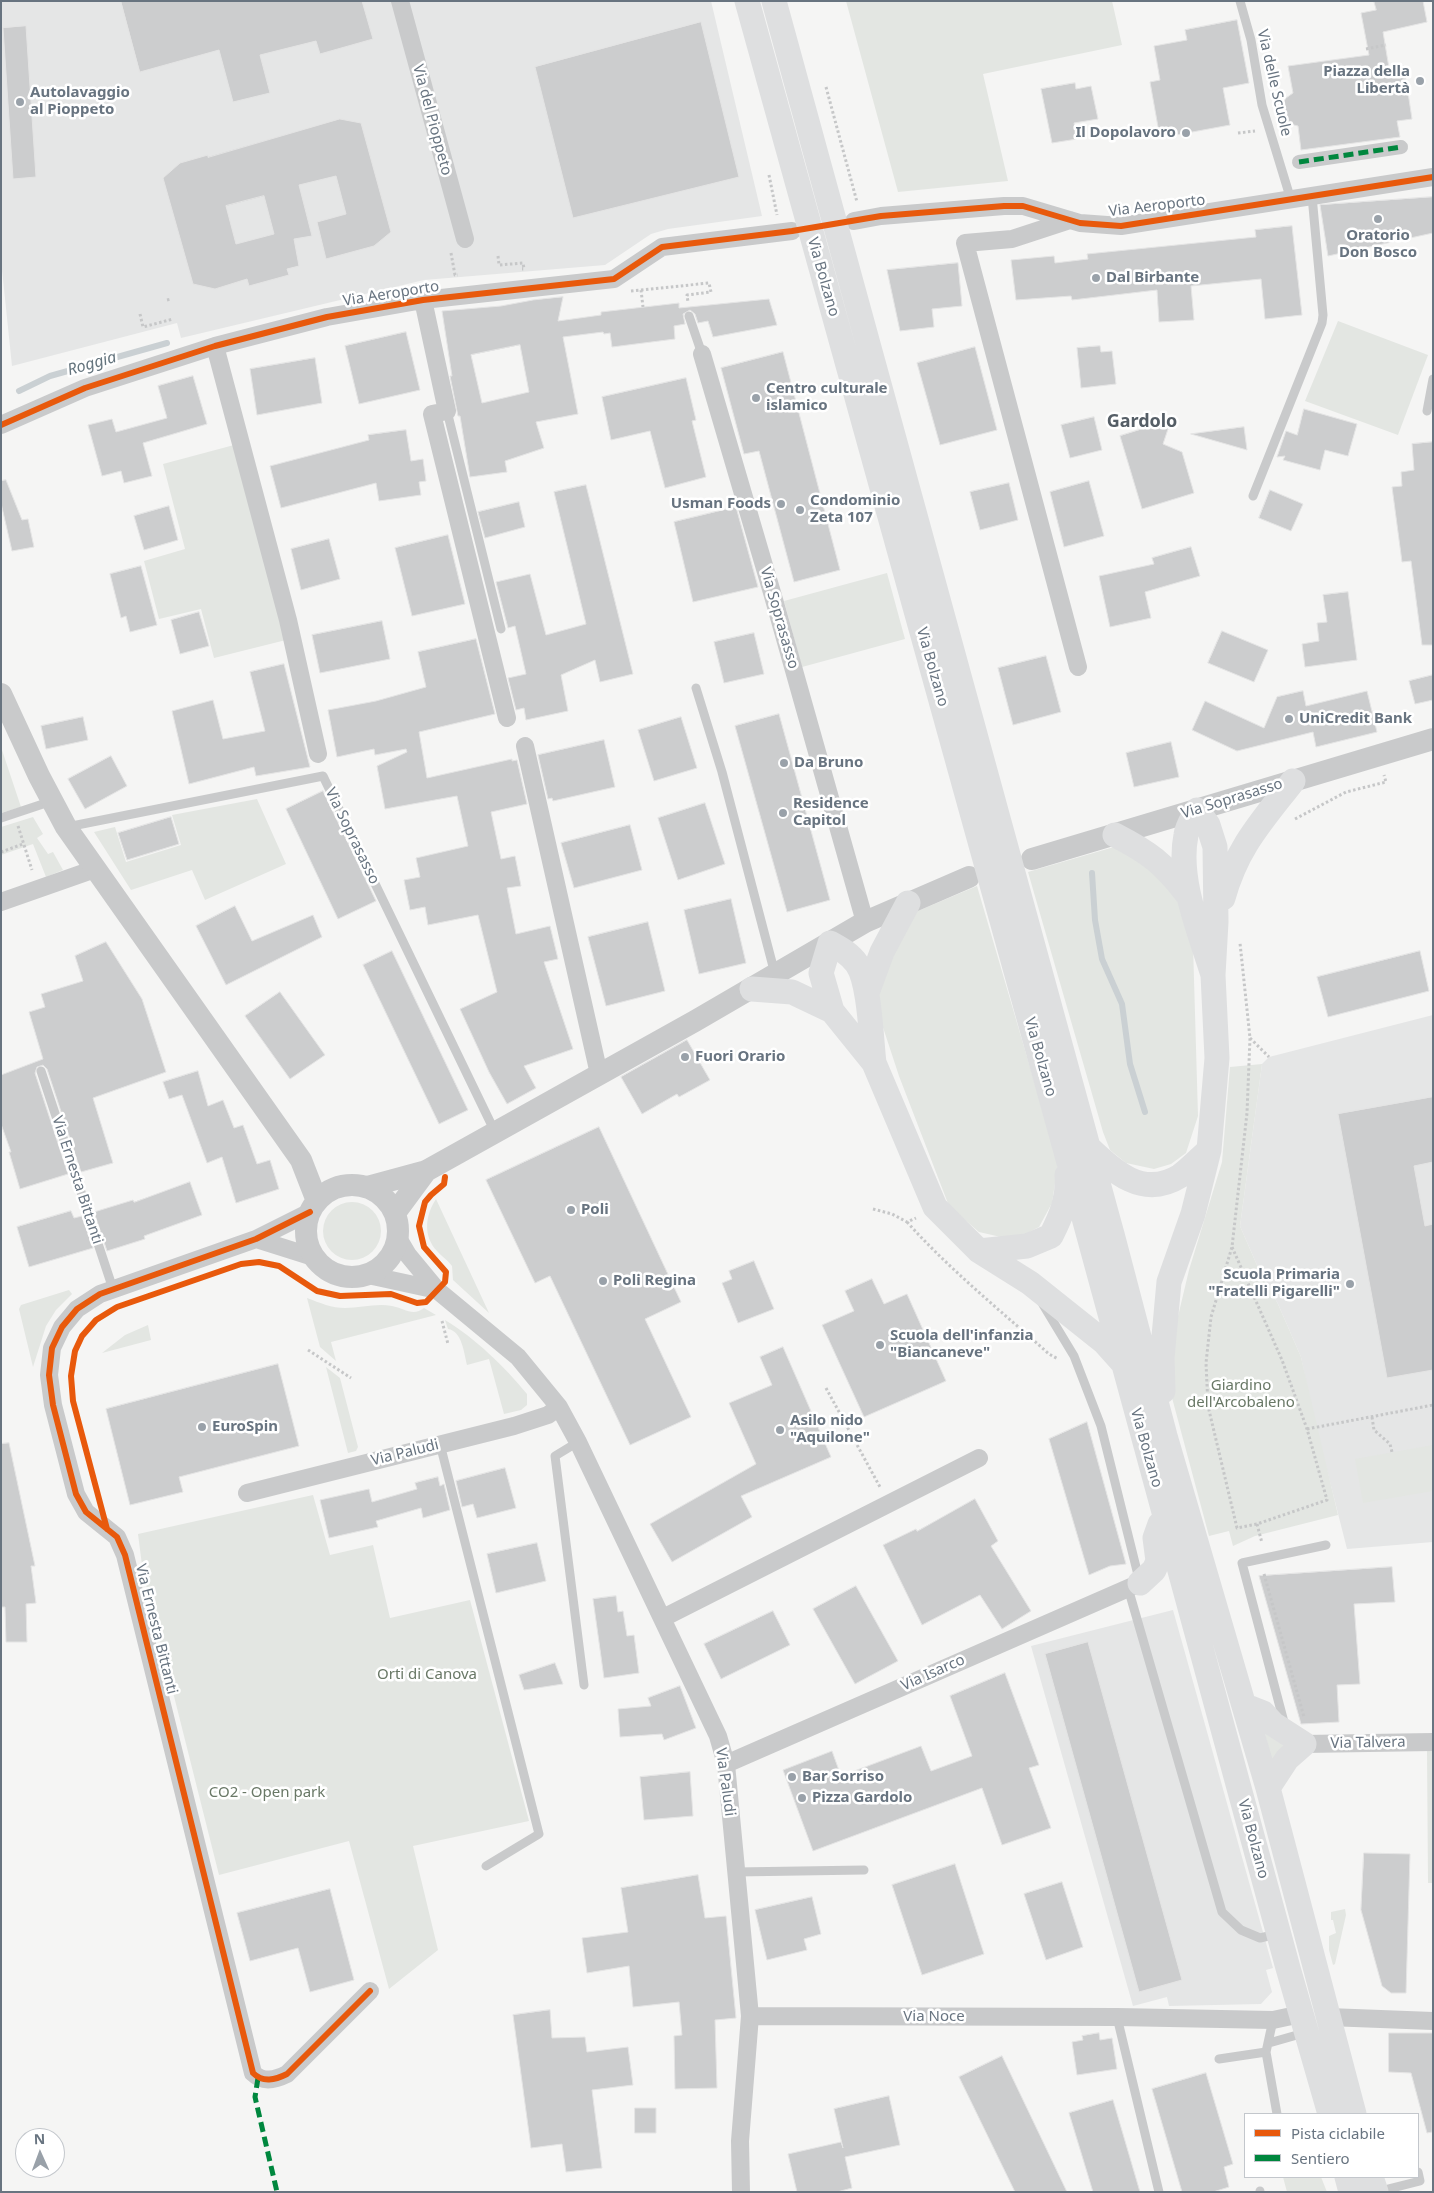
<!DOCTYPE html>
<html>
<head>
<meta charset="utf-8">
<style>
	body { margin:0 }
	#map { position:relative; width:1434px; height:2193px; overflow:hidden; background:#f5f5f4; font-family:"Noto Sans",sans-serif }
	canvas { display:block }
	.frame { position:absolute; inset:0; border:2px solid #687480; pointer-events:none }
	.legend { position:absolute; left:1244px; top:2113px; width:175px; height:65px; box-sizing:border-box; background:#fff; border:1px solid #c3c7cc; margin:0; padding:6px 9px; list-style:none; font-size:15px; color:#687480 }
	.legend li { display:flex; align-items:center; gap:10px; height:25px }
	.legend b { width:25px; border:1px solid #c3c7cc }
	.north { position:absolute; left:15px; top:2128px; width:50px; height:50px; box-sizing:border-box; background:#fff; border:1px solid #c3c7cc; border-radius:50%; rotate:358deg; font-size:14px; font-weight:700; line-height:20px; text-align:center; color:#687480 }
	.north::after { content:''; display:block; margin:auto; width:18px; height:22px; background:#99a1a9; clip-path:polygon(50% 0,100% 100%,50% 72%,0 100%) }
</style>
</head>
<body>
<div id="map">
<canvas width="1434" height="2193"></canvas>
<div class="frame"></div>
<ul class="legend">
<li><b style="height:6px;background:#e8590c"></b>Pista ciclabile</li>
<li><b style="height:6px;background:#00873e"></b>Sentiero</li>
</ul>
<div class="north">N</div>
</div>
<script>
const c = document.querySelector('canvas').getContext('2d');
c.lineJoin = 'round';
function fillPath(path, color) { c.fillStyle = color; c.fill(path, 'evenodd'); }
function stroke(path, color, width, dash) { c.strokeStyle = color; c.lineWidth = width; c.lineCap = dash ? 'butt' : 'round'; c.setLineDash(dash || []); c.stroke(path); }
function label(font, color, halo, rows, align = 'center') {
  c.font = font + ' "Noto Sans",sans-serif'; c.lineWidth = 5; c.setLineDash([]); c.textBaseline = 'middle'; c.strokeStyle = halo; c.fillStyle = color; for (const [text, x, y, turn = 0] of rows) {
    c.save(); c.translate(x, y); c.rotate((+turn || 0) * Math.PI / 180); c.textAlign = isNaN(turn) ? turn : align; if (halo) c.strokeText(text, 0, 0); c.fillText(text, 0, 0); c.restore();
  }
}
fillPath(new Path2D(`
	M1 1H711L762 216 668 229 651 234 605 265 424 280 181 338 177 323 12 366 1 260Z
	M1433 1015V1542L1347 1549 1313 1415 1301 1357 1278 1304 1256 1263 1240 1226 1262 1064 1269 1057Z
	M1173 1610 1273 1968 1266 1970 1272 1992 1261 2004 1169 2006 1167 1997 1133 2006 1031 1646Z`), '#e5e6e6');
fillPath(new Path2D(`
	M846 1H1112L1122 45 983 74 1008 181 898 192Z
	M1338 321 1428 355 1398 435 1305 401Z
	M234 445 286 640 214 658 201 609 159 619 144 561 185 549 163 464Z
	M887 573 905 639 802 667 784 601Z
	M1 747 21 807 1 813Z
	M257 799 286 864 205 900 192 870 131 890 94 832 115 827 126 862 181 845 172 815Z
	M33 817 43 834 37 838 48 854 53 852 63 870 46 877 33 844 1 855V827Z
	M1114 847 1160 873 1184 906 1193 945 1198 1116 1186 1153 1171 1164 1154 1169 1126 1163 1110 1150 1103 1132 1028 872Z
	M977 886 1058 1163 1052 1203 1039 1227 1014 1240 979 1232 949 1206 899 1076 872 994 913 913Z
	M1262 1064 1240 1226 1256 1263 1278 1304 1301 1357 1338 1515 1255 1536 1233 1546 1229 1531 1209 1536 1171 1394 1175 1329 1189 1270 1222 1162 1230 1067Z
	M436 1199 489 1313 453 1280 452 1266C448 1260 442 1257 437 1251 423 1236 425 1216 436 1199Z
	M323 1231a29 29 0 1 1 58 0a29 29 0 1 1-58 0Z
	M69 1290 72 1294 56 1310 46 1326 33 1367 19 1309 21 1305Z
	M307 1298C320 1303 332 1308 345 1308 360 1308 377 1303 392 1306 404 1308 413 1317 424 1308L436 1315 331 1342 336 1361 320 1347Z
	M445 1320C475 1338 505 1367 527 1394V1405L521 1410 504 1414 489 1359 467 1365C464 1353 462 1331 448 1329Z
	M148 1325 151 1340 102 1353 125 1335Z
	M326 1367 340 1378 358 1447 356 1451 348 1453Z
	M1433 1445V1491L1363 1503 1355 1459Z
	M313 1495 330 1555 373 1545 390 1618 470 1600 529 1821 413 1846 438 1950 389 1989 349 1841 219 1875 143 1573 138 1534Z
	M1263 1727 1285 1744 1273 1764Z
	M1427 1751H1433V1883H1428Z
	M1345 1909 1346 1915 1335 1964 1333 1965 1329 1950V1936L1336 1933 1333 1920H1331V1912Z
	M1283 2177H1321L1327 2192H1287Z`), '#e3e6e2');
stroke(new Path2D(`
	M19 391 50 376 167 343
	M1092 873 1095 920 1102 959 1122 1004 1130 1064 1145 1112`), '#cad0d3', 6);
const building = new Path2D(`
	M121 1H362L373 39 320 54 316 41 260 55 270 93 233 102 219 50 140 72Z
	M1374 1H1423L1427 22 1383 32 1389 68 1404 66 1412 119 1397 121 1400 137 1301 150 1298 126 1290 124 1285 119 1282 112V104L1286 98 1293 93 1288 66 1369 55 1361 13 1376 10Z
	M1237 20 1249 83 1223 88 1230 125 1160 138 1150 82 1160 80 1154 46 1187 40 1185 30Z
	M701 22 739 177 573 218 535 67Z
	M26 26 36 177 13 179 3 28Z
	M1075 83 1076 89 1091 86 1098 119 1074 123 1077 139 1052 143 1041 89Z
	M340 119 361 123 391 232 374 246 326 259 317 222 346 214 336 176 299 185 312 236 294 239 299 266 287 269 289 275 249 286 247 279 215 289 193 284 163 178 180 163 208 155V157ZM264 196 274 234 236 244 226 206Z
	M1433 197V233L1328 256 1320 205Z
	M1292 226 1302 315 1265 319 1261 279 1191 286 1194 320 1159 322 1157 290 1072 300 1071 296 1016 300 1011 260 1054 256 1055 263 1088 259 1087 254 1256 237 1255 230Z
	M958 263 962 306 932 309 934 327 900 331 887 270Z
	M563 297 558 321 601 315V312L679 303V308L769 299 777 325 713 337 708 321 698 323 695 314 690 310 683 314 685 324 674 326 675 339 612 347 610 333 604 334 603 332 563 337 578 414 536 422 544 448 505 461 507 472 470 477 460 416H458L450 376H452L442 311 501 306 533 300ZM520 345 529 392 482 403 471 355Z
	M406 332 420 390 359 404 345 346Z
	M1100 346 1101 352 1112 351 1116 384 1081 388 1077 348Z
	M975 347 997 430 940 445 917 363Z
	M783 352 840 570 794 582 759 451 744 454 721 368Z
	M315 358 322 403 257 415 250 369Z
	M193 376 207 424 143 443 152 476 124 483 121 471 102 476 88 425 112 419 116 432 167 418 158 386Z
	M686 378 696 420 692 421 706 477 665 488 650 431 611 440 602 397Z
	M1304 409 1357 424 1348 456 1325 450 1320 470 1283 460 1285 456 1277 457 1286 431 1297 435Z
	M1094 417 1102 450 1070 458 1061 425Z
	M1171 420 1163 444 1182 452 1194 493 1142 509 1120 436Z
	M1244 427 1247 450 1191 434Z
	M406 430 411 461 423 459 426 481 419 482 421 495 379 501 376 483 281 508 270 466 369 440 368 435Z
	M1433 442V645H1422L1411 561 1402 562 1392 487 1402 486 1401 472 1414 470 1412 444Z
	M6 480 22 520 28 519 34 547 12 551 1 503V481Z
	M1089 481 1104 536 1064 547 1050 492Z
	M1009 483 1018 520 980 530 970 492Z
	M586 485 633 674 600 682 595 660 561 675 568 711 526 720 524 708 516 710 508 678 526 674 515 626 508 628 496 582 530 574 546 635 586 624 554 492Z
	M1270 490 1303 504 1291 531 1259 518Z
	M519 502 525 527 485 538 478 512Z
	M169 506 178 540 144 550 134 516Z
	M736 507 758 587 693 602 674 522Z
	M448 535 465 604 412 616 395 548Z
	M329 539 340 579 301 590 291 549Z
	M1191 547 1200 576 1145 592 1151 618 1110 627 1099 576 1154 564 1152 558Z
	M141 566 157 625 130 632 126 616 121 618 110 574Z
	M1348 592 1357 660 1305 667 1302 644 1319 641 1317 623 1327 622 1323 595Z
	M199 612 209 646 180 654 171 620Z
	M382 621 390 659 320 673 312 635Z
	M1222 631 1268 650 1254 682 1208 663Z
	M754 633 764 674 724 683 714 642Z
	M476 639 495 714 419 732 427 778 512 759V761L517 760 527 804 491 812 501 859 515 856 521 886 507 888 516 934 550 926 558 959 544 962 573 1049 524 1066 536 1088 507 1104 489 1072 460 1009 497 992 478 915 428 925 425 907 410 910 404 880 420 877 416 858 468 846 457 796 385 809 377 766 407 752 406 749 375 755 374 749 337 757 328 710 376 701 426 687 418 652Z
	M1046 656 1061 712 1013 725 998 668Z
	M284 664 310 767 256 776 254 767 189 784 172 711 213 700 223 739 265 731 250 672Z
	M1433 675V700L1415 704 1409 681Z
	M1303 691 1306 706 1367 691 1377 732 1316 747 1313 732 1237 751 1192 730 1205 701 1264 728 1277 697Z
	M779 714 830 900 787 912 735 726Z
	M83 717 88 740 46 749 41 726Z
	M681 717 697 768 654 781 638 730Z
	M604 740 615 787 553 801 552 798 548 799 538 755Z
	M1171 742 1179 777 1134 787 1126 753Z
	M111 756 127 786 85 809 68 779Z
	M323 791 376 901 338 919 286 809Z
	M705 803 725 864 678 880 658 818Z
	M171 817 179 844 127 860 118 833Z
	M630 825 642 870 574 888 561 843Z
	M731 899 746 963 699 974 684 910Z
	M235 906 252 941 313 915 322 937 226 985 196 926Z
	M648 922 665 991 606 1006 588 937Z
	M106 942 142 999 166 1072 93 1098 113 1163 81 1172 47 1069 43 1065 37 1067 35 1073 68 1174 20 1189 9 1152H11L1 1124V1075L43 1059 29 1012 45 1007 41 994 83 981 75 956Z
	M392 951 468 1110 439 1124 363 965Z
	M1420 951 1429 991 1328 1017 1317 977Z
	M280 992 325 1055 290 1079 245 1016Z
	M687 1040 710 1080 679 1097 677 1094 642 1114 621 1077Z
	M198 1071 208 1106 223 1100 234 1128 243 1125 257 1164 270 1160 279 1189 236 1203 222 1157 207 1163 182 1095 169 1099 163 1082Z
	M1433 1097V1162L1414 1166 1425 1226 1433 1224V1370L1387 1378 1338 1114Z
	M599 1127 681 1302 645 1319 691 1417 630 1445 550 1276 535 1283 486 1180Z
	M190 1182 202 1215 144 1236 145 1239 107 1251 94 1212 133 1200 134 1202Z
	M71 1211 74 1218 82 1216 93 1248 29 1267 17 1227Z
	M754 1261 774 1309 738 1323 722 1283 732 1279 729 1271Z
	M872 1279 884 1304 907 1294 946 1381 864 1417 822 1325 854 1311 845 1291Z
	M783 1347 831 1457 741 1496 752 1517 672 1562 650 1524 756 1464 729 1403 772 1385 760 1357Z
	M278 1364 299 1446 179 1477 183 1492 130 1505 106 1409Z
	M1087 1422 1126 1564 1110 1566 1089 1575 1049 1439Z
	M9 1443 35 1566H31L36 1603 26 1604 27 1642H6L5 1607H1V1444Z
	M505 1468 516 1508 477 1518 473 1504 462 1507 456 1481Z
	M438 1477 440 1486 444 1484 450 1510 423 1518 421 1508 376 1521 378 1527 329 1538 320 1500 369 1489 372 1502 417 1489 415 1483Z
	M975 1499 998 1541 991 1546 1031 1611 1002 1629 980 1595 922 1625 883 1545 916 1529 917 1531Z
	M537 1543 546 1581 496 1593 487 1554Z
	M1392 1567 1395 1602 1354 1604 1360 1684 1337 1685 1339 1722 1301 1724 1259 1576Z
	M856 1586 898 1661 855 1684 813 1609Z
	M616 1596 618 1612 623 1611 627 1636 634 1635 639 1673 604 1678 593 1599Z
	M773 1611 790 1645 721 1679 704 1644Z
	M1088 1642 1182 1980 1139 1992 1045 1654Z
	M555 1663 563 1684 524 1690 519 1675Z
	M1005 1673 1039 1765 1029 1768 1051 1828 1002 1845 982 1788 813 1851 783 1770 832 1751 841 1776 921 1746 931 1771 972 1756 950 1696Z
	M680 1686 696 1728 664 1740 662 1734 620 1737 618 1709 651 1706 648 1698Z
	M690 1772 693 1816 644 1820 640 1777Z
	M1364 1853 1410 1854 1406 1993H1391L1382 1986 1361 1910Z
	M955 1864 984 1954 922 1975 892 1885Z
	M698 1875 705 1918 726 1916 736 2018 715 2020 717 2088 675 2089 674 2036 682 2035 679 2002 633 2007 629 1966 587 1973 582 1938 628 1932 621 1888Z
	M1062 1882 1083 1947 1046 1960 1024 1894Z
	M330 1889 354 1980 310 1992 298 1948 250 1961 237 1913Z
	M812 1897 821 1934 804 1939 807 1950 767 1960 755 1910Z
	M550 2010 552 2038 585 2037 587 2052 628 2047 633 2085 592 2090 602 2168 566 2172 562 2144 531 2148 513 2015Z
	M1099 2033 1100 2040 1112 2038 1117 2069 1077 2075 1072 2042 1083 2040 1082 2036Z
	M1389 2033H1433L1432 2132 1427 2133 1411 2073 1389 2072Z
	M1002 2056 1067 2192H1015L959 2077Z
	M1206 2073 1233 2164 1224 2167 1229 2187 1213 2192H1182L1152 2089Z
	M889 2096 900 2145 845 2157 852 2188 837 2192H797L788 2154 841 2142 843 2148 834 2109Z
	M1113 2100 1140 2192H1093L1069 2113Z
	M635 2108H656V2133H635Z`);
fillPath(building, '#cccdce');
stroke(building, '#e4e4e4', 1);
stroke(new Path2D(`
	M1366 49 1386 45
	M826 87 857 202
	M1238 133 1255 131
	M769 175 777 215
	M451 253 455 275H458
	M498 256 499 265 523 263 524 269H522
	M641 290 709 283 711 292 687 295 688 302
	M631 291 641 290 643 307
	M167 300 171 299
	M140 314 143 327 173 319
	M1295 819 1346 792 1386 782 1384 775
	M18 826 32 870
	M1 852 23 844
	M1250 1038 1269 1057
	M873 1209 892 1214 907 1222 916 1218
	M907 1222C950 1270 1001 1311 1049 1354L1058 1359
	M1232 1247 1282 1360 1307 1429 1327 1500 1257 1524 1237 1528 1208 1406 1206 1363 1211 1317 1232 1247 1247 1113 1250 1038 1240 943
	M442 1321 448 1344
	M308 1350 351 1378
	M826 1388 880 1487
	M1372 1417 1374 1430 1390 1444 1392 1452
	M1307 1429 1433 1405
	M1257 1524 1262 1543
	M1264 1574 1304 1717`), '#c6c7c8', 3, [2.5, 2.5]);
stroke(new Path2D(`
	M1240 1 1251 40 1262 105 1291 200
	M689 316 702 354
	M447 411 501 629
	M1427 411 1433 379
	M1253 496 1322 323 1323 315 1312 196
	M696 688 722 772 775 974
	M1 818 52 801
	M67 827 323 776 495 1132
	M41 1071 113 1289
	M1042 1303 1074 1356 1101 1426 1139 1579
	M578 1442 555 1456 584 1685
	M440 1444 539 1834 486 1866
	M1128 1588 1222 1912 1241 1930 1260 1938 1277 1934
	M1285 1726 1242 1563 1326 1545
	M736 1872 864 1870
	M1117 2017 1159 2192
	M1273 2020 1266 2052 1277 2114
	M1269 2043 1304 2033
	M1219 2059 1266 2052
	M1260 2191V2192
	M1376 2192 1420 2181 1418 2172`), '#c9cacb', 9);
stroke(new Path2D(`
	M1299 162 1401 147`), '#c9cacb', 14);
stroke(new Path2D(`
	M400 1 465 239
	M1070 220 1012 239 965 243 1078 667
	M854 221 881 216 1004 206H1023L1080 223 1121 226 1433 177
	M423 300 447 411 432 414 507 718
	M215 346 288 620 318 754
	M702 354 773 596 865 922
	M1 425 85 388 215 346 327 317 423 300 614 279 662 247 792 231
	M525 746 599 1074
	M1 902 95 869
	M310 1212 256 1239 100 1294 77 1309 62 1327 52 1348 49 1375 53 1405 76 1494 86 1512 117 1537 125 1555 253 2073C263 2083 275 2080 287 2074L370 1991
	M398 1238 408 1255 437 1290 518 1357 559 1407 578 1442 718 1736 726 1764 750 2016 740 2141 741 2192
	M256 1239 313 1257
	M368 1275 437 1290
	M247 1493 514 1426 548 1415 559 1407
	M663 1618 979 1458
	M1304 1744 1433 1742
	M726 1764 1140 1583
	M750 2016 1117 2017 1273 2020 1301 2014
	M1328 2017 1433 2021`), '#c9cacb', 18);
stroke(new Path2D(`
	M1 694 39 776 66 827 301 1160 317 1201
	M1032 859 1433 739
	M306 1231a46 46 0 1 1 92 0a46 46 0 1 1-92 0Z
	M367 1187 426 1171 695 1021 865 922 969 877
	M395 1213 426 1171`), '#c9cacb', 22);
stroke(new Path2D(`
	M747 1 1065 1148 1288 1968 1330 2114
	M774 1 1112 1234 1165 1436 1268 1788 1354 2114
	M1115 835C1150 853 1163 863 1187 894
	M1223 898C1237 847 1262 821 1293 781
	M752 989 792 992 832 1011
	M867 993 882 952 908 903
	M874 1063C871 1039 870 983 857 964 850 954 841 949 830 943L821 973 832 1011 874 1063 935 1207 979 1251 1030 1283 1104 1342 1121 1361
	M1088 1147C1114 1172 1143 1199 1180 1176 1190 1169 1200 1158 1209 1150
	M979 1251 1027 1246 1051 1236C1061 1216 1069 1198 1067 1175
	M1163 1391 1162 1358 1169 1282 1193 1214 1209 1150 1217 1058 1213 975 1216 922 1215 847 1208 825 1197 810C1193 818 1187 826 1186 835 1177 880 1200 932 1213 975
	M1140 1583 1154 1570 1158 1561 1155 1538 1160 1524
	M1245 1706 1263 1713 1273 1724 1304 1744 1287 1759 1268 1788
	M1347 2177 1351 2192
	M1371 2177 1376 2192`), '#dedfe0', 25);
stroke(new Path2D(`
	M1299 162 1401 147
	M258 2078 255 2097 277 2192`), '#00873e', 5, [10, 5]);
stroke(new Path2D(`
	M1 425 85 388 215 346 327 317 423 300 614 279 662 247 792 231 881 216 1004 206H1023L1080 223 1121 226 1433 177
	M310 1212 256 1239 100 1294 77 1309 62 1327 52 1348 49 1375 53 1405 76 1494 86 1512 117 1537 125 1555 253 2073C263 2083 275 2080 287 2074L370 1991
	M107 1529 73 1401 71 1376 75 1351 82 1336 96 1320 117 1307 241 1264 259 1262 279 1266 317 1291 340 1296 391 1294 417 1303 426 1302 445 1282 446 1272 424 1247 419 1226 425 1202 431 1195 444 1184 445 1177`), '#e8590c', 6);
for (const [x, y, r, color] of [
	[1420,81,5,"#99a1a9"],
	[20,102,5,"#99a1a9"],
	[1186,133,5,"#99a1a9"],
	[1378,219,5,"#99a1a9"],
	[1096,278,5,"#99a1a9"],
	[756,398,5,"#99a1a9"],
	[781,504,5,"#99a1a9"],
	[800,510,5,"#99a1a9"],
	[1289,719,5,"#99a1a9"],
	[784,763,5,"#99a1a9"],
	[783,813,5,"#99a1a9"],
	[685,1057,5,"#99a1a9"],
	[571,1210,5,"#99a1a9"],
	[603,1281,5,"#99a1a9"],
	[1350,1284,5,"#99a1a9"],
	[880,1345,5,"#99a1a9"],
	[202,1427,5,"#99a1a9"],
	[780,1430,5,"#99a1a9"],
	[792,1777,5,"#99a1a9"],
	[802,1798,5,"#99a1a9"]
]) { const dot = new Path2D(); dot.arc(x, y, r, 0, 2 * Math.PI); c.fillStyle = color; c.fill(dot); stroke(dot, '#fff', 2); }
label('bold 15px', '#687480', '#fff', [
	["Piazza della",1410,72,"right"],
	["Libertà",1410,89,"right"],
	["Autolavaggio",30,93],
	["al Pioppeto",30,110],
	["Il Dopolavoro",1176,133,"right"],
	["Oratorio",1378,236,"center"],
	["Don Bosco",1378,253,"center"],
	["Dal Birbante",1106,278],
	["Centro culturale",766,389],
	["islamico",766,406],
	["Condominio",810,501],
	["Zeta 107",810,518],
	["Usman Foods",771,504,"right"],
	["UniCredit Bank",1299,719],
	["Da Bruno",794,763],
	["Residence",793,804],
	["Capitol",793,821],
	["Fuori Orario",695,1057],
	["Poli",581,1210],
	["Scuola Primaria",1340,1275,"right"],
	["\"Fratelli Pigarelli\"",1340,1292,"right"],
	["Poli Regina",613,1281],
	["Scuola dell'infanzia",890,1336],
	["\"Biancaneve\"",890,1353],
	["Asilo nido",790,1421],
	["\"Aquilone\"",790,1438],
	["EuroSpin",212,1427],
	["Bar Sorriso",802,1777],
	["Pizza Gardolo",812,1798]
], 'left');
label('15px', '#687480', '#fff', [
	["Via delle Scuole",1274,83,77],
	["Via del Pioppeto",432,120,75],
	["Via Aeroporto",1157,206,-7],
	["Via Bolzano",823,277,74],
	["Via Aeroporto",391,294,-9],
	["Via Soprasasso",779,618,74],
	["Via Bolzano",932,667,74],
	["Via Soprasasso",1232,799,-17],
	["Via Soprasasso",352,836,64],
	["Via Bolzano",1040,1057,74],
	["Via Ernesta Bittanti",77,1180,72],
	["Via Bolzano",1146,1448,74],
	["Via Paludi",405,1453,-14],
	["Via Ernesta Bittanti",156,1629,76],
	["Via Isarco",933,1673,-24],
	["Via Talvera",1368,1743,-1],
	["Via Paludi",725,1782,82],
	["Via Bolzano",1253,1839,75],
	["Via Noce",934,2017]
]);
label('15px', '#697866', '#fff', [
	["Giardino",1241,1386],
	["dell'Arcobaleno",1241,1403],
	["Orti di Canova",427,1675],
	["CO2 - Open park",267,1793]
]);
label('italic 16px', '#64747d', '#fff', [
	["Roggia",92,364,-16]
]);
label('bold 18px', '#555e66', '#fff', [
	["Gardolo",1142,422]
]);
</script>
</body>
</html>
